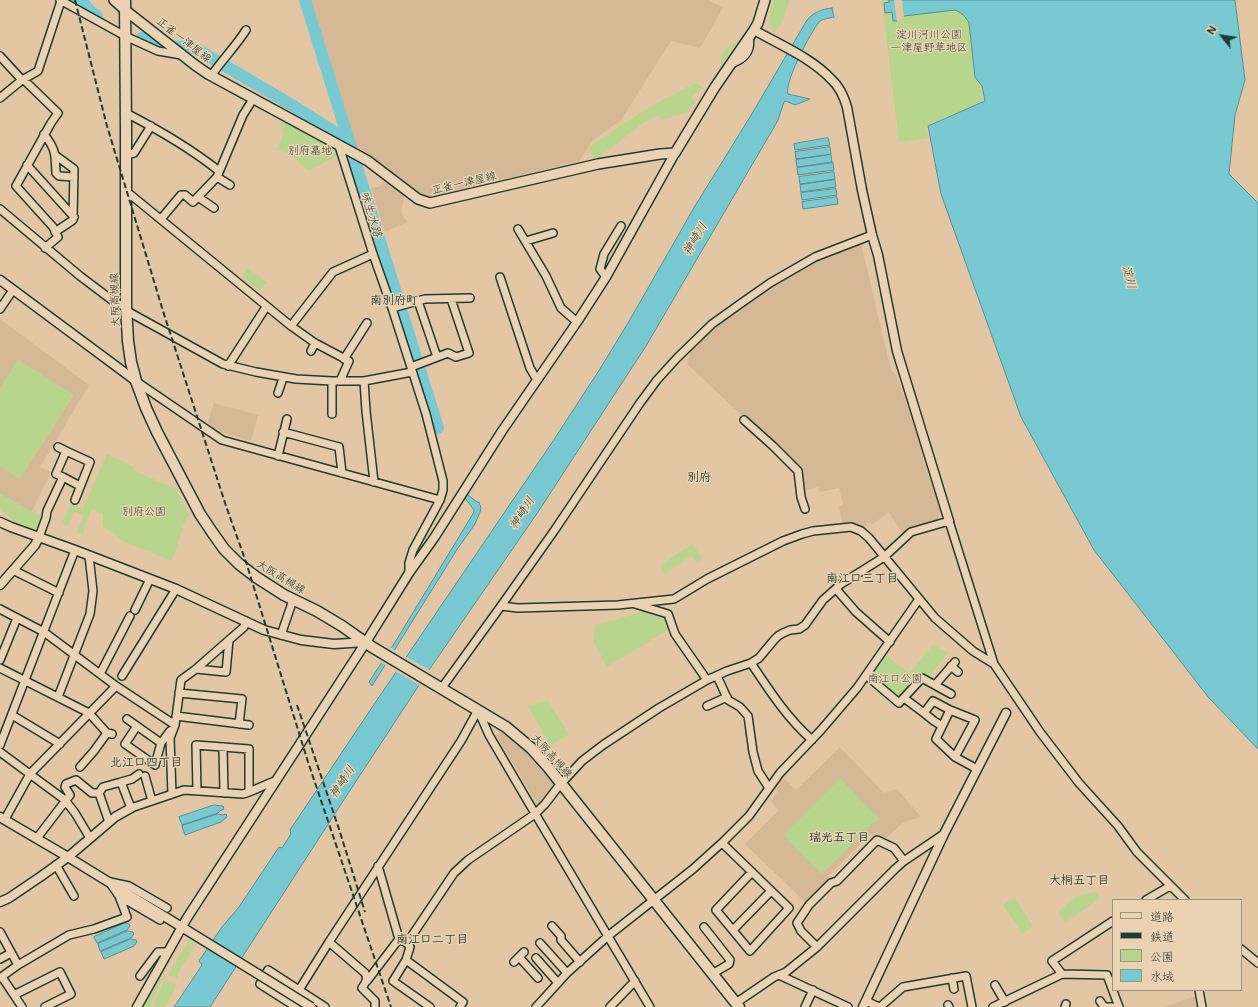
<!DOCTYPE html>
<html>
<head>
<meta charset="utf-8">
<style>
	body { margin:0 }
	#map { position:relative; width:1258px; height:1007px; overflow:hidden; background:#e3c6a4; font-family:Mali,"Klee One",sans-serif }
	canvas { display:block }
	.legend { position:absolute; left:1112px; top:899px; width:130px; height:92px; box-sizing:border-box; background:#ead2b2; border:1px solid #999680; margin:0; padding:5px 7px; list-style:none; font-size:12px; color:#1f3d34 }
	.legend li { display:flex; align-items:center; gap:8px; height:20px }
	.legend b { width:20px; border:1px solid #999680 }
	.north { position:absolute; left:1202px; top:16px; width:40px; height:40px; -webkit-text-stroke:3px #ead2b2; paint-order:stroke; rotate:300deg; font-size:11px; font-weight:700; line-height:16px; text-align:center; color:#1f3d34 }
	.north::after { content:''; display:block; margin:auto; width:14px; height:18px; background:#1f3d34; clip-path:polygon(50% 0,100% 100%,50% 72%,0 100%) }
</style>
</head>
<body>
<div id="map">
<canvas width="1258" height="1007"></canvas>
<ul class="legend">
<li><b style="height:5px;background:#ead2b2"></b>道路</li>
<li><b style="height:5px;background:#1f3d34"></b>鉄道</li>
<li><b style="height:11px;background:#b8d58d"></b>公園</li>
<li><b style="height:11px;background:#79c9d3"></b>水域</li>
</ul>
<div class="north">N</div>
</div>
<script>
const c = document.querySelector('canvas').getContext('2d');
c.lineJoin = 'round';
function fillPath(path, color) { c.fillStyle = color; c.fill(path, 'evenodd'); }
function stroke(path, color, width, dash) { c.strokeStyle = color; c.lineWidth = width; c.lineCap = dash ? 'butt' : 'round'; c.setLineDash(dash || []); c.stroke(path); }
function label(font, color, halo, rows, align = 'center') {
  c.font = font + ' Mali,"Klee One",sans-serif'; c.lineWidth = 3; c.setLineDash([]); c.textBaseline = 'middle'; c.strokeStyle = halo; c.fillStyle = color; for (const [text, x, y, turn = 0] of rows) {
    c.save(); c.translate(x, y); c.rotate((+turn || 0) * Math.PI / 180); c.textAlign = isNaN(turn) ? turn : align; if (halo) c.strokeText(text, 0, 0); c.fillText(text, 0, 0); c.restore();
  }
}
fillPath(new Path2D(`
	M309 0H708L723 8 700 48 671 41 621 120 593 140 579 161 435 196H427L421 193 354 144Z
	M386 179 405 193 401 213 407 221 405 223 385 232 371 188 379 187Z
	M861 244 891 370 896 375 918 436 923 458 941 510 937 521 912 529 903 534 889 512 873 524 868 522 864 530 843 525 839 507 843 505 839 488 820 492 818 487 804 491 800 470 687 364 691 352 711 329 785 279 815 261Z
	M0 319 89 385 40 467 51 472 32 511 0 494Z
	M214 403 258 415 251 441 213 430 208 422Z
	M501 732 525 751 553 783 554 789 542 804H537L496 735Z
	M840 747 884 793 897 789 921 817 904 822 884 840 870 835 828 876 831 879 807 904 745 844 779 810 771 801 778 791 774 787 780 779 782 780 785 779 796 790Z
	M1196 996 1199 1007H1164Z`), '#d5b896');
fillPath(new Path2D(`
	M774 0H790L782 22 774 32 769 21Z
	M882 0H964L969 23 975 78 981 87 983 101 925 127 928 138 899 142Z
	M739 40 720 67C723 49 724 49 739 40Z
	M695 83 703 87 691 97 695 102 687 112 662 120 658 115 642 124 596 159H594L589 147 651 106Z
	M281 119H284L337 149 339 155 308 171 289 153 276 150 284 134 280 121Z
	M248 268 267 282 260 291 242 276Z
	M18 360 74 395 20 479 0 466V388Z
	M107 454 134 467 133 470 176 489 189 514 184 524 172 561 125 542 103 526V514L92 509 82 534 77 532 84 515 74 512 68 526 62 524 70 504 83 509Z
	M0 494 43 517 38 530 12 520 0 509Z
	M692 544 702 558 697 562 692 555 665 574 660 566Z
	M643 612 664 616 668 630 607 667 594 642 595 625Z
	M933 645 948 653 928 677 926 675H922L899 699 871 676 885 655 909 673Z
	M547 700 569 734 551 746 528 706Z
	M840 778 879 818 822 874 783 835Z
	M1096 892 1100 898 1065 923 1059 914 1060 910 1077 896Z
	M1014 898 1033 926 1023 934 1003 905Z
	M189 940 196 944 179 971 177 979 169 975 171 970Z
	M169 957 170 958 150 1007H141Z
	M164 980 168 983 169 981 176 985 175 989 165 1007H158L154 1005Z`), '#b8d58d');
const water = new Path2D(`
	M889 0H1235L1245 80 1235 115 1229 174 1258 203V749L1209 698 1094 550 1021 417 941 194 928 126 985 101 982 86 975 77 969 23C965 16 962 13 955 10L904 16 897 21H893L892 12 885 13 884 3 889 2Z
	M832 8 834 17C829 18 822 19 819 22 811 32 784 82 788 94L810 99 795 105 786 101 784 102 778 120 773 129 646 346 538 512 429 670 347 795 210 1007H174L202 965 199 961 222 927 239 907 279 847 282 848 291 834 290 830 377 700 553 441 598 372 628 323 695 206 753 112 807 20C814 12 822 9 832 8Z
	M828 138 830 145 795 150 794 144Z
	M830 147 831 154 796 159 795 152Z
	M831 155 832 162 797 167 796 160Z
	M833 163 834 170 798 175 797 168Z
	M834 172 835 179 800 184 799 177Z
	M835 180 836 187 801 192 800 185Z
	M836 189 837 195 802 200 801 193Z
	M837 197 838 204 803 209 802 202Z
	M468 495 477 502H479L481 508 480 512 475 524 458 548 372 686 369 682 397 639 474 512V510L465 498Z
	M214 805 223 806 224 809 220 811 218 813 182 825 179 817Z
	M218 814 223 815 226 814 227 817 221 822 185 835 182 826Z
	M125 923 129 924 130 926 127 930 97 943 94 937Z
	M128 931 133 932 134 934 131 938 100 951 98 944Z
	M131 939 136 940 137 942 134 946 104 959 101 952Z`);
fillPath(water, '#79c9d3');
stroke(water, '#559193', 1);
fillPath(new Path2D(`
	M894 0H902L904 18 900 21H897Z
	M390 647 396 651 387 666 380 662Z
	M404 656 431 671 421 686 395 671Z`), '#e3c6a4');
stroke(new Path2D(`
	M75 0 85 5 91 12 97 16
	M305 0 438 428
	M142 38 164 48 188 46 200 51 295 107 349 141`), '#79c9d3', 12);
const minor = new Path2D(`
	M60 0 125 36 158 51 182 55
	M0 56 22 80
	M730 64C743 60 752 52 749 37
	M211 76C222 60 236 46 246 30
	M24 80 58 113 51 123 16 186 53 227 58 237 45 248
	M0 98 22 80 38 71 61 1
	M126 113C159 130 190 148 219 171
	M44 134C56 150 55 153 56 173L59 176 74 177
	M339 146 373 254 392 308 426 414 443 481V490L440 500 413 550 409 563V573
	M55 155 74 169 73 220 55 232
	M126 155 134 153 151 126
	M27 165 74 217
	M217 177 230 185
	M126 191 291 326 333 272 373 254
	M198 197 214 208
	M0 209 80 276 117 304 126 306
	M161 219 181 195H185L193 202 217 177 243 115 253 99
	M518 229 546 276 561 308 577 322
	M526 241 553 233
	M500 277 530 368 537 380
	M606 277 600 269 604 254 621 226
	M418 301 437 357
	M392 308 425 299 470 298
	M0 309 13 290
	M127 311 223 364 256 372 296 379 332 381H364L412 372
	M291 326 315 343 349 361 340 381
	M311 351 315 343
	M344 359 367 323
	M228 366 266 307
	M411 367 448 353 456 357 469 353 451 299
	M332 381V414
	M364 381 366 411 374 482
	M137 382 222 440 440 500
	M278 393 283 378
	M744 420 773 446 798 471 801 497 805 509
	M283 432 339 447 342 473
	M58 447 66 451
	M278 456 287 419
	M63 477 80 486
	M39 537 46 518 47 511 63 477 56 474 66 451 90 462 75 500
	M13 570 59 593
	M836 589 856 612 890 642
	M635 604 668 614 675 634 707 680
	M501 606 518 608 618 605 674 599 707 579 783 541 802 534 813 531 851 527 861 531 869 538 935 618 973 651 994 664
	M0 609 44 632 116 686 175 725
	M135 610 150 579
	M281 635 293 600
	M0 660 17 618
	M751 663C769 690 787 718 812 740
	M951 666 958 672
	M0 668 89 713 107 733 112 734
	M196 669 226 672 229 640
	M100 674 130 616
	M866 675 899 703 922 678 951 694
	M122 676 176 589
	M717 676 728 700 740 707 748 716 753 752 758 771 769 788
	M935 685 955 662
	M441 689 501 606 554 531 640 403 657 380 677 358 712 324 740 304 770 283 815 257 872 235
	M179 693 242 699 239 724
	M58 697 90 614 93 591 89 556
	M904 698 924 713
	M707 706 727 697
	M478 710 489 735 530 805 650 1007
	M950 710 936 739 955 757 977 769
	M12 715 60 744
	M176 716 249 725
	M127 719 161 743
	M137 726 125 744 155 765 161 743 170 731
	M942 726 934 721 924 713 933 701 950 710 975 720 955 757
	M0 745 75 550
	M223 747 224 793
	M0 752 65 800 75 813 90 838
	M80 767 94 751 107 733
	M145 776 152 801
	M121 782 132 779 139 774
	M197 791 196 745 249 749V792
	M99 793 109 822
	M172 794 170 738 175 725 181 680 196 669 229 640 244 627 246 621
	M5 819 30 774 116 686
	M37 838 70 795 65 787 66 784 76 780 92 793H99L103 787 121 782 131 808 184 790 243 794C255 791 264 784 276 781
	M722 843 789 908 750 951 716 910 752 872
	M56 865 74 896
	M378 866 399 939 407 943 454 873 468 860 535 814 545 804 558 787 582 761 603 745 659 708 707 680 727 671 751 663 759 658 774 640 778 636 783 633 790 630 799 629 805 625 823 600 841 584 884 557 911 532 949 521 994 664 1040 732 1079 783 1118 826 1137 852 1185 900
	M110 882 129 886 167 908
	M110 883 119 896 160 920
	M1146 900 1170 886
	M552 926 561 936V940L580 962
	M704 927 730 960 729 964 712 974
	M733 930 771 891
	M0 932 18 965
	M329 942 365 973C368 979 366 982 362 988L375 1001V1007
	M407 943 410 947 406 960 393 981 430 1007
	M540 943 567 973
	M817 947 801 931 797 923 809 905 831 883 837 881 877 840 894 848 904 861
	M1241 949 1258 963
	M519 957 538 978
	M536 958 558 983
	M0 959 11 953
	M406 960 463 1002 460 1007
	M514 962 524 952
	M1062 974 1052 961 1113 921
	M779 975 848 1007
	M140 976 158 952H167
	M2 977 22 1007
	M0 978 18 965 69 935 94 929 127 917 119 896
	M952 978 954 989
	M367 981 399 939
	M995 985 1005 1002
	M299 990 329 942 461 741 478 710
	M1199 990 1202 1007
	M14 995 60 972 71 994 45 1007
	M866 1001 879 1007
	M1100 1001 1104 1007
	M736 1003 774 977 786 972 817 947 895 869 904 861 944 834
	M948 1005 949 1007
	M296 1007 260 984 268 970 325 1007
	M536 1007 567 973 608 936 693 869 724 841 749 816 780 773 821 730 857 688 919 599
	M610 1007 635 981
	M805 1007 813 990
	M880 1007 903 987 966 976 972 1007
	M993 1007 1062 974 1107 975 1119 1007
	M1065 1007 1066 1004
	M1107 1007H1112`);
const tertiary = new Path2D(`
	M754 30C780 45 812 58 832 80 840 87 844 97 847 107L862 190 872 235 878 255 897 351 949 521
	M0 280 136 381
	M0 522 11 527 75 550 176 589 264 630 301 640 334 644 366 642
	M0 585 35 545 39 537
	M0 817 68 857 258 974
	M0 902 9 898 40 877 68 857 115 817 131 808
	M137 1007 187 918 366 642 409 573 434 538 502 431 577 322 606 277 675 153
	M863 1007 944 834 1006 713`);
const secondary = new Path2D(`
	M114 0 125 10 195 65 208 74 359 156 368 161 418 199 430 203 598 164 660 154 675 153 715 87 754 30 758 23 765 0`);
const primary = new Path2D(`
	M125 0 126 129V306L128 341 131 362 136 381 146 408 157 432 200 514 212 532 224 549 239 564 256 577 284 595 317 611 342 626 372 647 506 727 531 748 548 767 739 1007`);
stroke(minor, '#1f3d34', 10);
stroke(tertiary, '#1f3d34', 11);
stroke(secondary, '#1f3d34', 12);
stroke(primary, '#1f3d34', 13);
stroke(minor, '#ead2b2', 7);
stroke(tertiary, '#ead2b2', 8);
stroke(secondary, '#ead2b2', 9);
stroke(primary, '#ead2b2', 10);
stroke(new Path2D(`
	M75 0 107 126 163 311 226 506 246 562 308 762 391 1007
	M297 705 339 829 365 912`), '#1f3d34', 2, [6, 3]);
const tertiaryBridge = new Path2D(`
	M258 974 311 1007`);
stroke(tertiaryBridge, '#1f3d34', 11, []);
stroke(tertiaryBridge, '#ead2b2', 8);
label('11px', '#274538', '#ead2b2', [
	["淀川河川公園",929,35],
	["一津屋野草地区",929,48],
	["別府墓地",310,151],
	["別府公園",144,512],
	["南江口公園",895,679]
]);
label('11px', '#1f3d34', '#ead2b2', [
	["正雀一津屋線",184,40,38],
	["正雀一津屋線",464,183,-13],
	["大阪高槻線",115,300,-92],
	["大阪高槻線",281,577,31],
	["大阪高槻線",552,756,48]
]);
label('italic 12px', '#284b44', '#ead2b2', [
	["味生水路",371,214,73],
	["神崎川",695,239,-59],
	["淀川",1129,277,76],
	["神崎川",522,513,-57],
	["神崎川",342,782,-56]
]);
label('bold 12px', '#1f3d34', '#ead2b2', [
	["南別府町",394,300],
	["別府",699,477],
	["南江口三丁目",862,578],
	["北江口四丁目",146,762],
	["瑞光五丁目",839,837],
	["大桐五丁目",1079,880],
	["南江口二丁目",432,939]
]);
</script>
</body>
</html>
